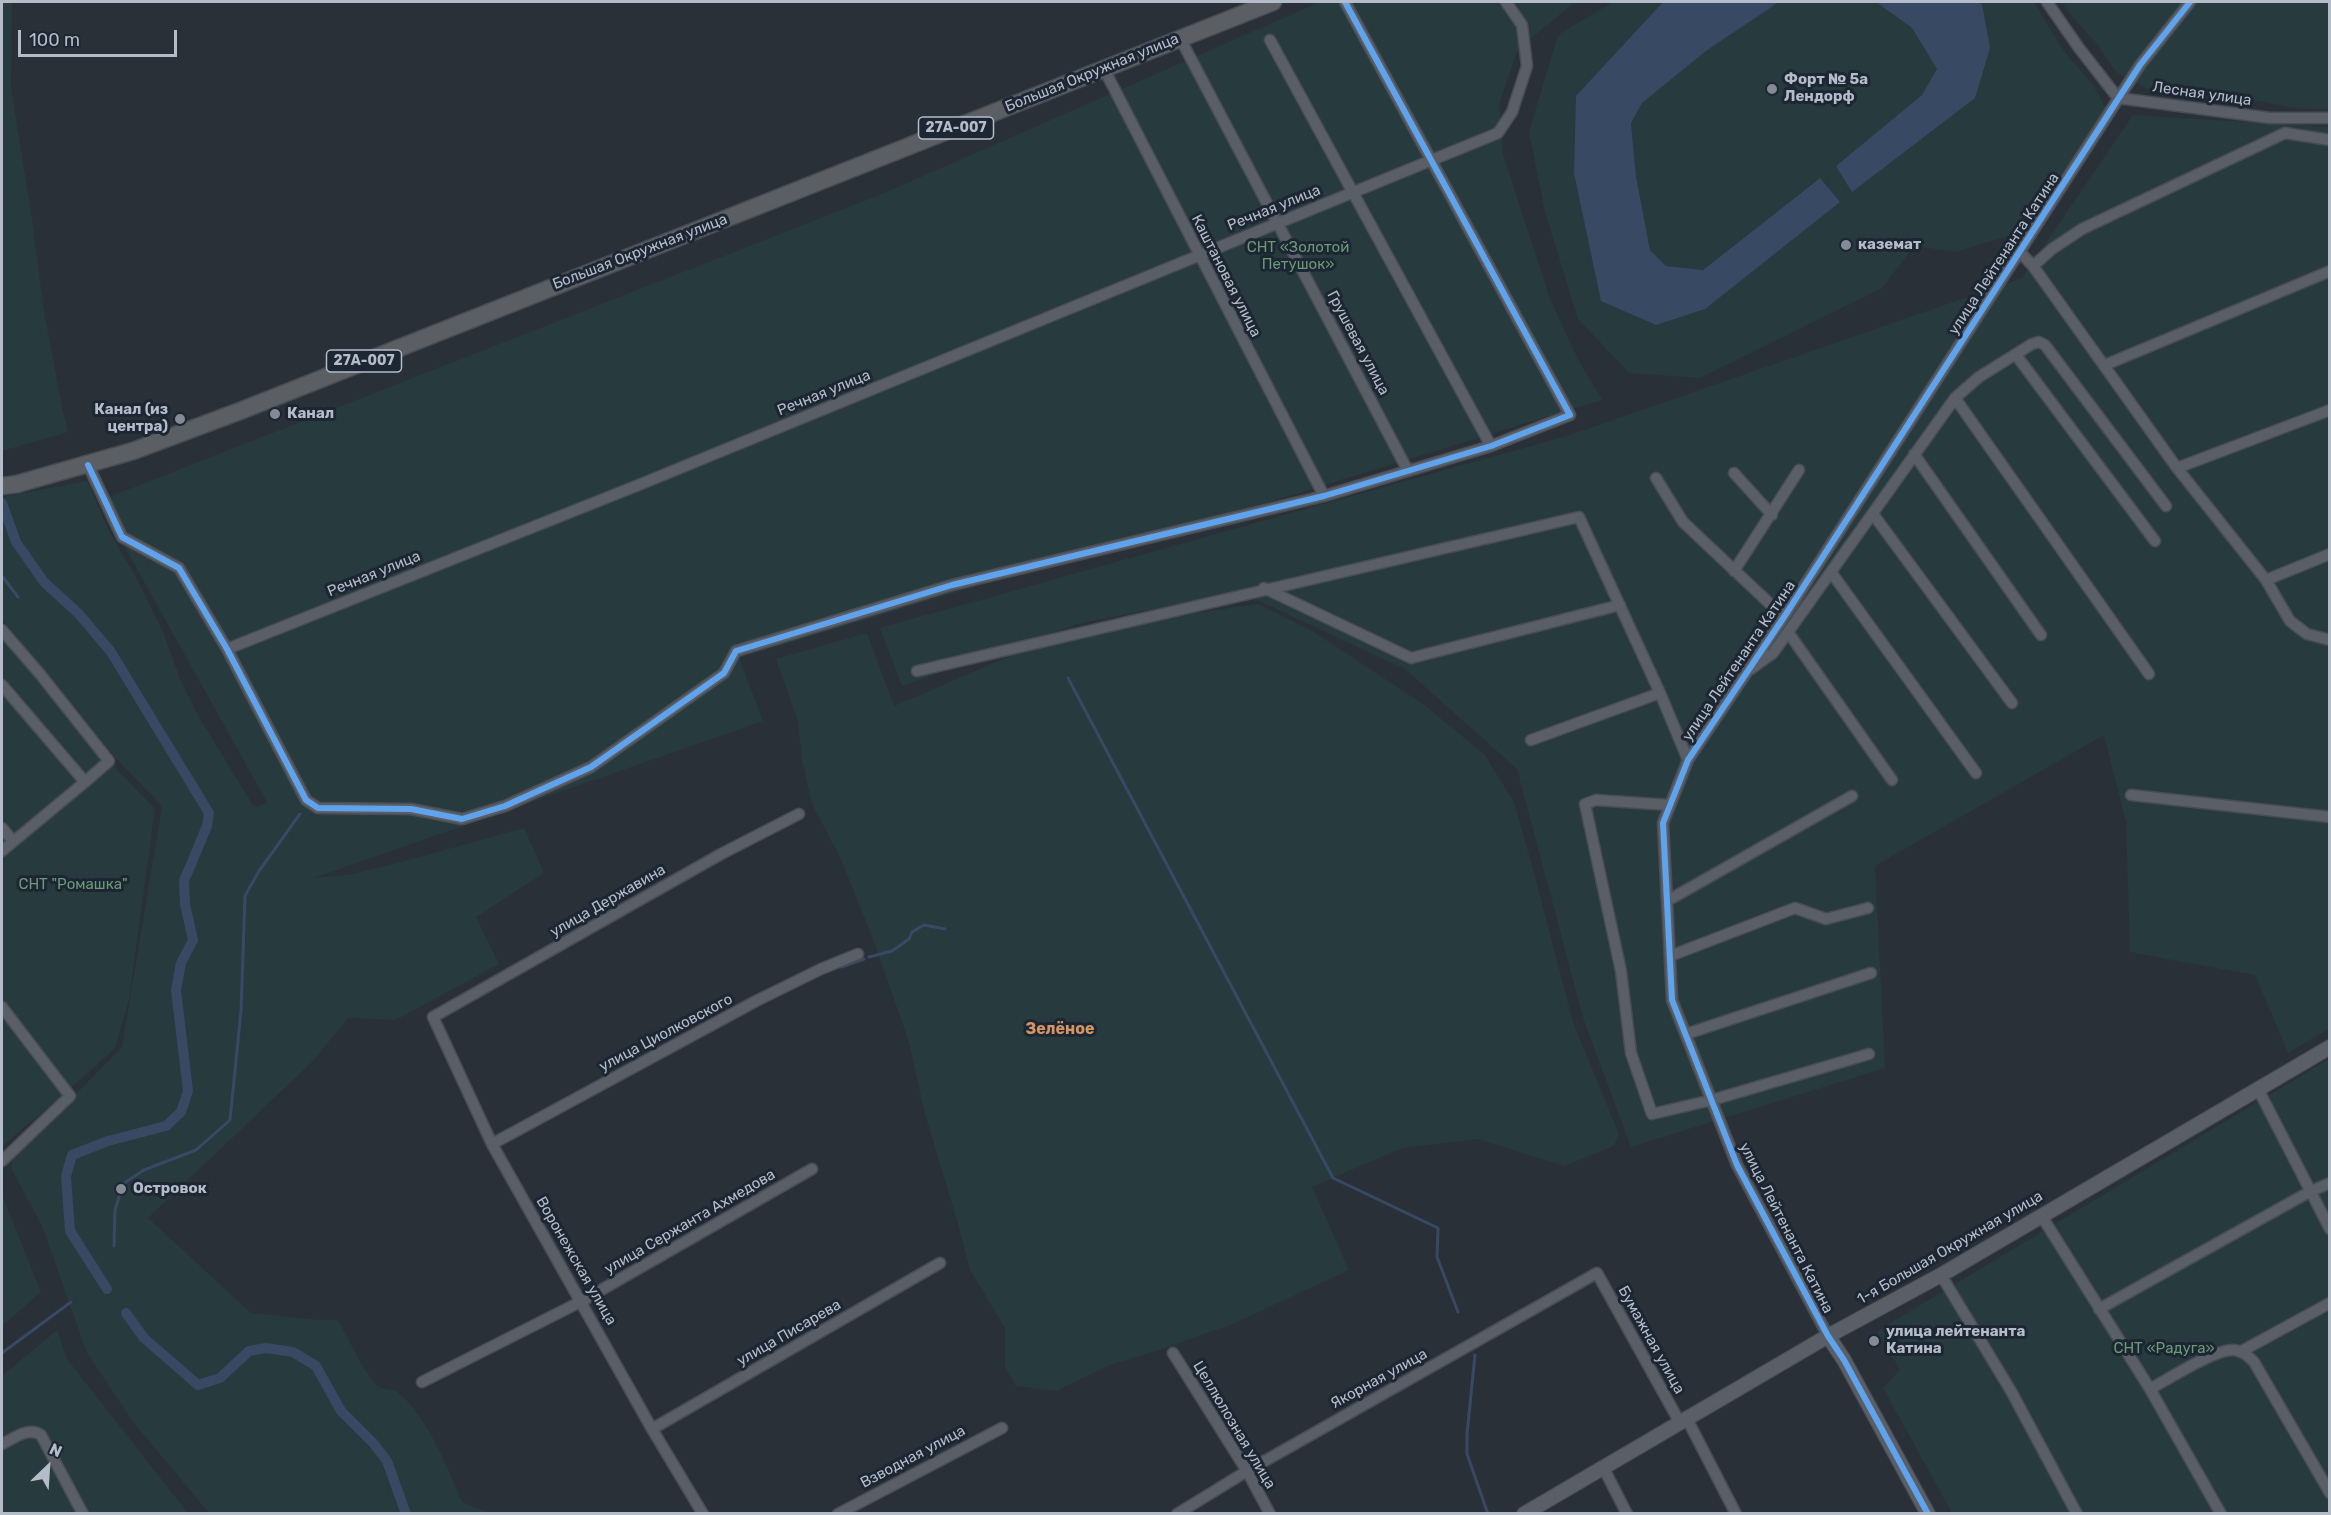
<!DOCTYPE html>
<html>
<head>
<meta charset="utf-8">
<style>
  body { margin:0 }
  #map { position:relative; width:2331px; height:1515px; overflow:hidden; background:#2a3038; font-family:Rubik,sans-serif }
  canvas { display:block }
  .frame { position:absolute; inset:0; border:3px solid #b4bcc9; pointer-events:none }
  .north { position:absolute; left:18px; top:1437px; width:60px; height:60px; -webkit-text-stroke:4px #1d2633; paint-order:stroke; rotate:25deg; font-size:16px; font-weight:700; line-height:24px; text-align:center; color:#b4bcc9 }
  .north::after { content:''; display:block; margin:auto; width:21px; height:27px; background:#b4bcc9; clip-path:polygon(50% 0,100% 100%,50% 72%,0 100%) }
  .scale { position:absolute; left:18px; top:30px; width:159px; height:27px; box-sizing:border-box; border:3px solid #b4bcc9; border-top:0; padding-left:8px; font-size:18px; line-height:21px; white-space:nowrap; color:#b4bcc9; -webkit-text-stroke:4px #1d2633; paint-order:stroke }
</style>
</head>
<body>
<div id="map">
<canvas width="2331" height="1515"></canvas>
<div class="frame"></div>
<div class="north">N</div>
<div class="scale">100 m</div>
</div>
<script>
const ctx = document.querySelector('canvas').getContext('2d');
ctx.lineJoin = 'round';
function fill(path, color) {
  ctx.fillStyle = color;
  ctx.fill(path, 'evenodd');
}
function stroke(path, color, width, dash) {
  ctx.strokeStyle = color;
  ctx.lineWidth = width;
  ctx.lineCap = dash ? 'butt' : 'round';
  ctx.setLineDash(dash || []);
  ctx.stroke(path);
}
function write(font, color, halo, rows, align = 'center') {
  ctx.font = font + ' Rubik,sans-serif';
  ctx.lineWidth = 6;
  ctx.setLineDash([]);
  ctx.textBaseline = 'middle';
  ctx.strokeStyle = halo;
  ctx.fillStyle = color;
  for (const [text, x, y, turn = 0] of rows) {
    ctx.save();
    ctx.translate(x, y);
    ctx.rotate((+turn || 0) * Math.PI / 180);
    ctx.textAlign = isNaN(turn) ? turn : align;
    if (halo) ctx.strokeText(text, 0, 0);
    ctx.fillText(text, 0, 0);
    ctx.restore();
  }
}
const green = new Path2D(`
  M2,2h10l-1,86 20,124 12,93 19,102 6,25 -66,19z
  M1320,2h255l-57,47 -19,55 4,50 47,145 29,62 23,39 -444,136 -79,19 -340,103 24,63 -449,157 33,-3 47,-11 130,-36 20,45 -68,44 23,47 -103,56 -48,-2 -34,42 -166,158 103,95 69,7h18c10,16 27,57 41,67 5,3 13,1 18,5 28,20 52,78 65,110l28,11h-281l-76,-91 -47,-71 -43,-123 -32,-60 2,-10 109,-111 40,-241 -48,-50 -112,-137v-122l85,-16 23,52 26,44 27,55 17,47 20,40 53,86 5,2 9,-5 -168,-301 783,-307z
  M1613,2h50l-86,94 79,229 163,-147 -116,92 -37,-4 -16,-16 -14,-74 -5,-53 11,-20 64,-52 73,-49h97l36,26 26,41 -16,26 -86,71 138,-68 8,-93 -5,-3h57l29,48 30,35 15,27 -82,118 -70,22 -42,-6 -32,42 -182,90 -71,-5 -51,-54 -33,-107 -16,-80 29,-97z
  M2062,2h267v108l-40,-3 -60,-12 -82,-6 -31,-17 -19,-28 -28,-31z
  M2133,115l196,12 1,901 -42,25 -33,-78 -125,-23 -4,-130 -22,-87 -229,131 10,202 -254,79 -47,-126 -67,-252 -112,-100 -165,-77 -163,32 -175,62 -22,-58 690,-193 452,-157z
  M1258,604l56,28 109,72 61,50 30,48 18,63 41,157 46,112 -5,12 -50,20 -86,-27 -76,9 -90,39 37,83 -116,54 -80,28 -41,12 -56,27 -40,-5 -11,-19v-39l-35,-58 -14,-53 -31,-103 -16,-72 -36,-103 -33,-82 -28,-53 -10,-44 -4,-39 -22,-62 91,-26 27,73c59,-24 117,-54 179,-70 61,-15 123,-23 185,-32z
  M2,627l107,134 46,48 -26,190 -14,49 -44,40 -69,58z
  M2329,1059v454h-377l-69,-125 17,-18 -23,-39z
  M2,1195l39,97 -39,34z
  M57,1330l10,29 121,154 -186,1v-138z`);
const water = new Path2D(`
  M1663,2h116l-73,49 -64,52 -11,20 5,53 14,74 16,16 37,4 117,-92 20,24 -135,107 -49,16 -55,-24 -27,-128 2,-77z
  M1876,2h101l5,2 8,44 -15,50 -123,94 -16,-26 86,-71 15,-26 -25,-41z`);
const stream = new Path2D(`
  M2,576l16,21
  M1068,678l265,500 105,50 -1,29 21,55
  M869,957l23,-6 17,-12 3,-7 12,-7 21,4
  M842,967l22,-8
  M114,1246l1,-36 8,-26 21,-14 52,-20 34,-30 11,-109 4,-115 14,-25 41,-57
  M2,1353l69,-51
  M1475,1355l-8,79v20l21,60`);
const canal = new Path2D(`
  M2,503l14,39 28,40 35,32 32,38 98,161 -2,13 -23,55 1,23 8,36 -12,23 -5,27 12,101 -7,21 -15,14 -58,15 -36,14 -6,21 4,55 37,58
  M126,1313l18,25 54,47 22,-7 29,-27 17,-3 27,4 23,14 25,45 33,33 13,17 19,53`);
const minor = new Path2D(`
  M2047,2l32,46 39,50 152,20h60
  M1180,38l228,433
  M1270,40l221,406
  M1104,69l220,427
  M2020,252l13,14 19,-17 30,-20 203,-96 45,7
  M2033,266l144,202 89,112 24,41 17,13 23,6
  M2016,355l139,186
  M2105,365l225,-94
  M1955,398l194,276
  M1914,454l127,181
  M88,465l34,72 57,31 48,81 79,151 12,8 93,1 51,10 43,-13 86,-39 133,-94 12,-22 216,-66 372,-89 167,-50 79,-31 -225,-413
  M2177,468l153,-58
  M1734,473l38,42
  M1656,478l27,44 101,95
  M1873,514l139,189
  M1734,571l65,-101
  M1831,572l145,201
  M2266,580l64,-26
  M1264,588l147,70 209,-53
  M2,630l38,44 69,87 -24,21
  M1788,632l104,148
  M227,649l414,-165 857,-351 14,-21 15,-46 -5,-41 -16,-23
  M1751,669l22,-16 182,-255 24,-21 53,-33 7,-2 6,3 121,161
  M917,671l662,-154 81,176 28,67
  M2,685l83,97 -83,69
  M1531,740l129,-47
  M2131,795l199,22
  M1669,805l-73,-5 -11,4 36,167 10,82 21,61 60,-14 157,-46
  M2,828l11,13
  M1667,901l185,-105
  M1670,956l125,-48 31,11 42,-11
  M2,1007l68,89 -68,65
  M1686,1034l185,-61
  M2258,1089l72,140
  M492,1144l264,-143 65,-32 37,-15
  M2041,1215l109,174 71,125
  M1941,1275l70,116 66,123
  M2099,1309l212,-118 19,-8
  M1828,1336l-91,-171 -65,-165 -9,-177 25,-63 96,-143 356,-552 50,-63
  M2240,1352l90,-49
  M1173,1353l74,118 23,43
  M422,1382l160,-81 230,-132
  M2150,1389c17,-9 66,-41 84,-39 9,1 14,6 20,12l76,131
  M1686,1417l50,97
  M652,1429l288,-166
  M2,1444c11,-5 27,-18 39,-9l42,79
  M1603,1467l24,47
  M703,1514l-51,-85 -160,-285 -59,-127 288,-163 78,-40
  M838,1514l164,-86
  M1177,1514l70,-43 350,-198 82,148`);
const tertiary = new Path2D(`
  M1828,1336l16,24 84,154
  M1524,1514l304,-178 113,-61 389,-228`);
const trunk = new Path2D(`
  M2,486l15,-2 116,-33 107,-40 1033,-409`);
const cycleway = new Path2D(`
  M88,465l34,72 57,31 48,81 79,151 12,8 93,1 51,10 43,-13 86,-39 133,-94 12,-22 216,-66 372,-89 167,-50 79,-31 -225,-413
  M1928,1514l-84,-154 -16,-24 -91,-171 -65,-165 -9,-177 25,-63 96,-143 356,-552 50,-63`);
const markers = [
  [1772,89,6,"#848b96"],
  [1846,245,6,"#848b96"],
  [275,414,6,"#848b96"],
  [180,419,6,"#848b96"],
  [121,1189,6,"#848b96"],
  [1874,1341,6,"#848b96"]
];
const shields = [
  [956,128,75],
  [364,361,75]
];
const shieldNames = [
  ["27А-007",956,128],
  ["27А-007",364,361]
];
const streetNames = [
  ["Большая Окружная улица",1092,73,-22],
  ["Лесная улица",2202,94,8],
  ["Речная улица",1274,208,-22],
  ["Большая Окружная улица",640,252,-21],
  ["улица Лейтенанта Катина",2004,254,-57],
  ["Каштановая улица",1226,276,63],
  ["Грушевая улица",1358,343,62],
  ["Речная улица",824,393,-22],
  ["Речная улица",374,574,-22],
  ["улица Лейтенанта Катина",1739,661,-56],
  ["улица Державина",608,901,-30],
  ["улица Циолковского",666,1033,-28],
  ["улица Сержанта Ахмедова",690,1222,-30],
  ["улица Лейтенанта Катина",1786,1228,63],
  ["1-я Большая Окружная улица",1950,1248,-30],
  ["Воронежская улица",576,1261,60],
  ["улица Писарева",789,1333,-30],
  ["Бумажная улица",1651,1340,61],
  ["Якорная улица",1379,1379,-29],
  ["Целлюлозная улица",1234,1425,59],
  ["Взводная улица",913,1457,-28]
];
const poiNames = [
  ["Форт № 5а",1784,80],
  ["Лендорф",1784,97],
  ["каземат",1858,245],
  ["Канал (из",168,410,"right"],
  ["центра)",168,427,"right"],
  ["Канал",287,414],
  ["Островок",133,1189],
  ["улица лейтенанта",1886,1332],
  ["Катина",1886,1349]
];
const parkNames = [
  ["СНТ «Золотой",1298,248],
  ["Петушок»",1298,265],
  ["СНТ \"Ромашка\"",73,885],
  ["СНТ «Радуга»",2164,1349]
];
const neighbourhoodNames = [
  ["Зелёное",1060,1029]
];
fill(green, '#273a3e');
fill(water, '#384963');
stroke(stream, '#384963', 3);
stroke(canal, '#384963', 10);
stroke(minor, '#484c53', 13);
stroke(tertiary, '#484c53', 16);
stroke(trunk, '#474c53', 19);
stroke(minor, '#5a5e66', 10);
stroke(tertiary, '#5a5e66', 14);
stroke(trunk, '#5b5f64', 16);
stroke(cycleway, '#60a3ed', 6);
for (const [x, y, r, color] of markers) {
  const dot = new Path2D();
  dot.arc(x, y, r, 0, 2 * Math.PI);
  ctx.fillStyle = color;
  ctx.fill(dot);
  stroke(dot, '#1d2633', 2);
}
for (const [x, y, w] of shields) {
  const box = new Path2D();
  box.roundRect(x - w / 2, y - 11, w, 22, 4.5);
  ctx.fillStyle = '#1d2633';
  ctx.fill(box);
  stroke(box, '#b4bcc9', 1.5);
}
write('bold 14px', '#b4bcc9', null, shieldNames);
write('15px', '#b4bcc9', '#1d2633', streetNames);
write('bold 15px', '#b4bcc9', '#1d2633', poiNames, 'left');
write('15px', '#6b9a76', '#1d2633', parkNames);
write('bold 16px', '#d59563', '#1d2633', neighbourhoodNames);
</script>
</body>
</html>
